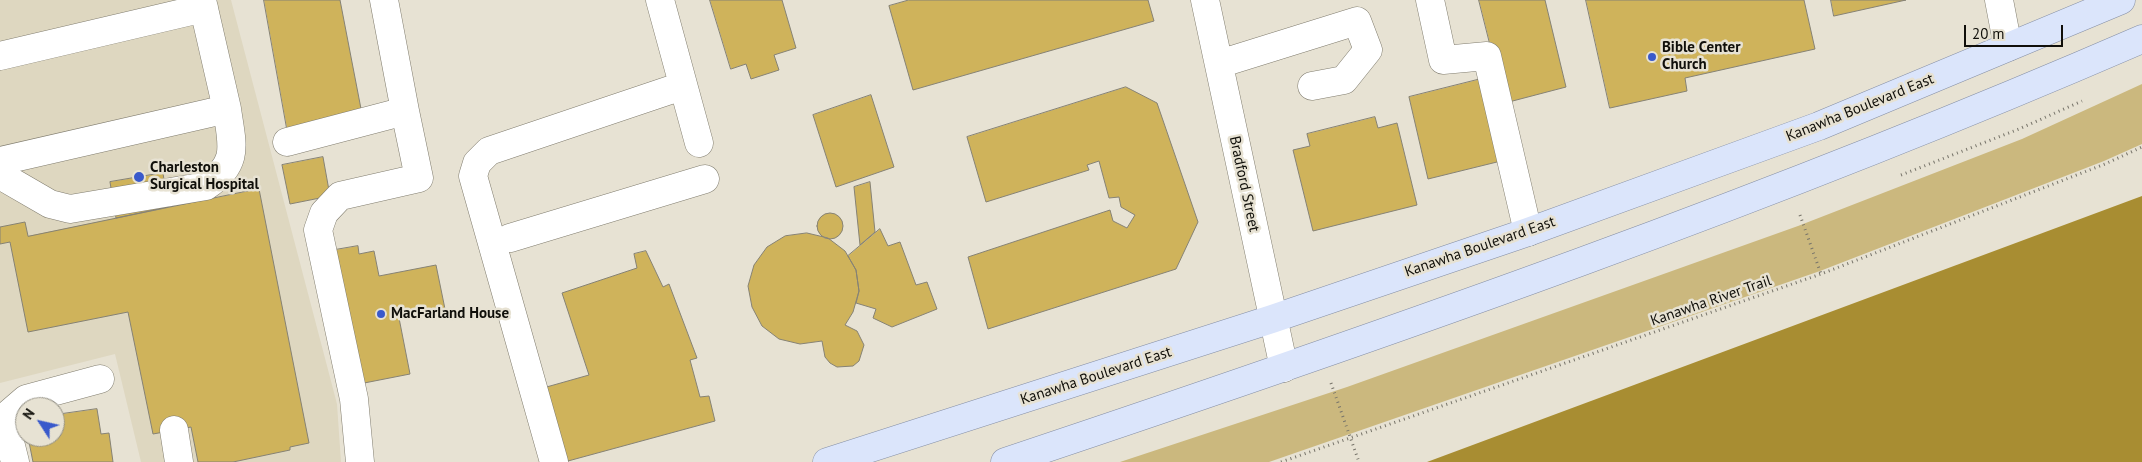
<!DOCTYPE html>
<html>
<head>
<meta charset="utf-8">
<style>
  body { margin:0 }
  #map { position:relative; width:2142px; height:462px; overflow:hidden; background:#e7e2d3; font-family:"PT Sans",sans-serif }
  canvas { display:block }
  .north { position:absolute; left:15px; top:397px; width:50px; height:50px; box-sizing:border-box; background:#e7e2d3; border:1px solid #918e83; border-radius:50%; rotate:305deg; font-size:14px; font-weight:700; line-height:20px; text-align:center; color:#100f0a }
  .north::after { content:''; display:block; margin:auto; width:18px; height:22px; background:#3959cb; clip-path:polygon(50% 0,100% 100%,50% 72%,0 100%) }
  .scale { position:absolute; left:1964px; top:25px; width:99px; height:22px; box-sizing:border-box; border:2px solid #100f0a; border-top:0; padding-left:6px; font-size:15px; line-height:18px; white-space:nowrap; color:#100f0a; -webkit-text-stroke:4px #e7e2d3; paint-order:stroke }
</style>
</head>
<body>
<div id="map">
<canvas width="2142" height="462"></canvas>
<div class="north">N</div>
<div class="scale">20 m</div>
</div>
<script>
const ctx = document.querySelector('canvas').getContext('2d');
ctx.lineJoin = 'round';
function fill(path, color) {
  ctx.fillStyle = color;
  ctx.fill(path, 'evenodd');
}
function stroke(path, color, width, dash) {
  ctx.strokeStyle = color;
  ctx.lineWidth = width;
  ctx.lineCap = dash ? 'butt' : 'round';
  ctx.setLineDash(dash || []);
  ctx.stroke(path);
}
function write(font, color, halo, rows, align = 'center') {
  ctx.font = font + ' "PT Sans",sans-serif';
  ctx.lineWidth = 5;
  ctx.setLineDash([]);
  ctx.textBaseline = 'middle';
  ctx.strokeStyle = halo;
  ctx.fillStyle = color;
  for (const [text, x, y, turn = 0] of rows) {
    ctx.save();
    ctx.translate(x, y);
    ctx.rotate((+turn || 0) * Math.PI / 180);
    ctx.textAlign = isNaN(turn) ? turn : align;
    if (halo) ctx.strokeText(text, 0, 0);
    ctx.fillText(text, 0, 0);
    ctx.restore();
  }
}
const built = new Path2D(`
  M0,0h231l106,404 4,58h-200l-26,-108 -115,29z`);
const green = new Path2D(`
  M2142,84v60l-38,17 -284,110 -551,191h-149l227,-75 451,-161 224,-87z`);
const water = new Path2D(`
  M2142,196v266h-715z`);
const building = new Path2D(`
  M264,0h76l22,114 -74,20z
  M710,0h72l14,48 -22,7 5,15 -28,9 -5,-15 -15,5z
  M909,0h239l6,21 -241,69 -24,-84z
  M1479,0h66l21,87 -61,16z
  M1586,0h218l11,49 -130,29 2,13 -77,17z
  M1831,0h75l-72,16z
  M1481,79l20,82 -73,18 -19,-82z
  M1126,87l31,16 41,119 -22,47 -188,60 -20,-72 142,-47 3,11 14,7 8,-13 -14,-8 -2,-10 -10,1 -10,-37 -12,4 2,5 -103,32 -19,-65z
  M871,95l23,72 -58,20 -23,-72z
  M1375,117l3,11 19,-5 20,82 -104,26 -20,-81 17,-4 -3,-12z
  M323,157l7,39 -40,8 -8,-39z
  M163,173l5,34 -52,11 -6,-36z
  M870,182l5,50 -15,13 -6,-58z
  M259,189l50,254 -19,4v3l-57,12h-35l-7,-35 -38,7 -25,-122 -100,20 -18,-90 -10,2v-17l25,-5 3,14z
  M817 226a13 13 0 1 1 26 0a13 13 0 1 1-26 0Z
  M880,229l8,17 12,-4 16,43 11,-3 10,27 -45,18 -19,-9 3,-9 -20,-6 3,-12 -3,-21 -8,-14z
  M807,233l21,5 17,13 11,19 3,21 -6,21 -8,13 12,6 7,14 -5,16 -6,5 -16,1 -7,-4 -5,-6 -3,-16 -22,3 -21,-5 -17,-13 -10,-19 -4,-21 6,-21 13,-18 18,-11z
  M358,246l1,8 15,-3 5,25 57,-11 9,44 -46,9 11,56 -56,11 -25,-134z
  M646,251l17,36 6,-3 28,74 -7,2 10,37 9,-1 6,25 -147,40 -25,-73 46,-13 -27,-82 75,-25 -3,-14z
  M97,409l4,25 8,-1 4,29h-80l-5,-25h27v-22z`);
const path = new Path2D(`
  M1901,175l118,-46 63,-28
  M1800,215l21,59
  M1331,383l28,79
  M1281,462l540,-188 284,-110 37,-17`);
const minor = new Path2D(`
  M660,0l39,143
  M1205,0l79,368
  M1430,0l13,60 44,-4 41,176
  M1999,0l9,47
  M0,56l204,-48
  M1219,64l138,-43 11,29 -24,30 -32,6
  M287,142l118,-31 -21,-111
  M0,161l227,-52 -25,-109
  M0,175l50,29 20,5 136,-23c34,-23 26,-41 21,-77
  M510,238l195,-59
  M0,418h4l22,-19 74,-20
  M4,418l11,44
  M174,430l5,32
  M360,462l-6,-63 -36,-169 6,-17 16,-17 79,-18 -14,-67
  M554,462l-81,-286 4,-13 12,-12 193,-65`);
const major = new Path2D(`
  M827,462l445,-143 256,-87 291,-106 302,-126
  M1005,462c383,-128 766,-262 1137,-423`);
const markers = [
  [1652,57,5,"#3959cb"],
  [139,177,6,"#3959cb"],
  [381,314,5,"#3959cb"]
];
const poiNames = [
  ["Bible Center",1662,48],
  ["Church",1662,65],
  ["Charleston",150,168],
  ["Surgical Hospital",150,185],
  ["MacFarland House",391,314]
];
const streetNames = [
  ["Kanawha Boulevard East",1860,108,-22],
  ["Bradford Street",1244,184,78],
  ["Kanawha Boulevard East",1480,247,-19],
  ["Kanawha River Trail",1711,301,-19],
  ["Kanawha Boulevard East",1096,376,-18]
];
fill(built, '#ded7c0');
fill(green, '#cbb87e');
fill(water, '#a88d32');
fill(building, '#cfb35b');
stroke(building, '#868274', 1);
stroke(minor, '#817d6f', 29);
stroke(major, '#848ea5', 29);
stroke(path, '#77746a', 3, [1, 4]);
stroke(minor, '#fff', 28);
stroke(major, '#dbe5fb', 28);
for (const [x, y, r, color] of markers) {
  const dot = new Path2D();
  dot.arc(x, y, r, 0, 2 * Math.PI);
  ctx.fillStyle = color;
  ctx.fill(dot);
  stroke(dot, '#e7e2d3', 2);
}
write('bold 15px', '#100f0a', '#e7e2d3', poiNames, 'left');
write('15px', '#100f0a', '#e7e2d3', streetNames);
</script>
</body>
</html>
